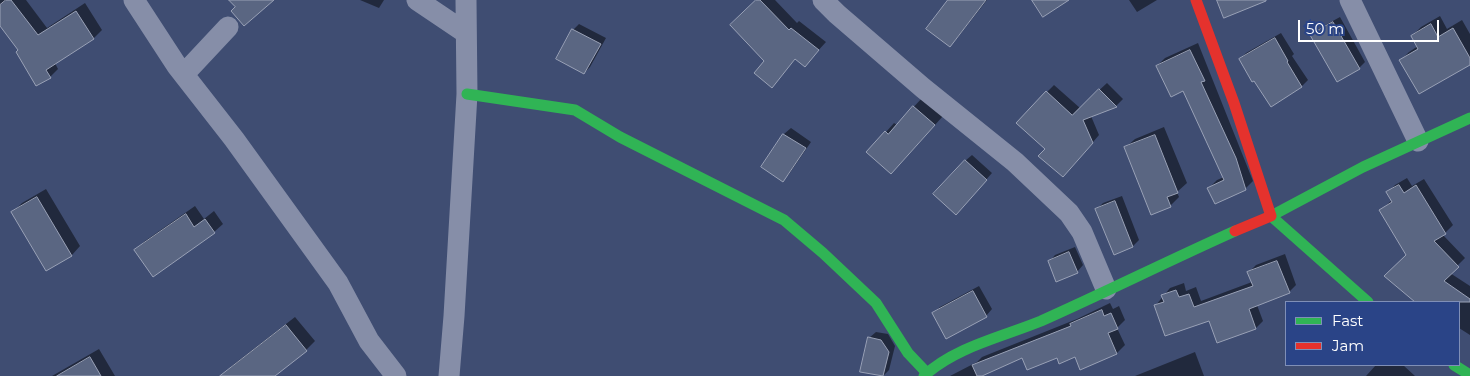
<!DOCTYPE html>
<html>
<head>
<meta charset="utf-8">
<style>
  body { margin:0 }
  #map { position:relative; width:1470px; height:376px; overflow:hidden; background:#3f4d72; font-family:Montserrat,sans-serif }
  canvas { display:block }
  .legend { position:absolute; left:1285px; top:301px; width:175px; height:65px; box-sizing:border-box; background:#2a4487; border:1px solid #7f8fb7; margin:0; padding:6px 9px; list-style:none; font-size:15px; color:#fff }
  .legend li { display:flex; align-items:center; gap:10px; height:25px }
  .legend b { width:25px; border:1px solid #7f8fb7 }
  .scale { position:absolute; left:1298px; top:20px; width:141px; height:22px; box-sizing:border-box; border:2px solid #fff; border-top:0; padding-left:6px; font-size:15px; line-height:18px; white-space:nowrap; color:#fff; -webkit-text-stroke:4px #2a4487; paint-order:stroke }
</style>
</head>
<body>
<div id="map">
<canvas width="1470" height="376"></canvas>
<ul class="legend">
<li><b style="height:6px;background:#30b455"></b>Fast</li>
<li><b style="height:6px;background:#e5322d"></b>Jam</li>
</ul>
<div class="scale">50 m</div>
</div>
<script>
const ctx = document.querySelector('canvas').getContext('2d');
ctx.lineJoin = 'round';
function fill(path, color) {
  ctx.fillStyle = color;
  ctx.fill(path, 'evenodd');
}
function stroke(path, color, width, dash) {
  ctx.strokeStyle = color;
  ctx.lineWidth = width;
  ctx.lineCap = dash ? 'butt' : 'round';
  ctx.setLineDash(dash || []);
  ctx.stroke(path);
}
const shadow = new Path2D(`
  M0,0h26l21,28 38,-25 17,27 -8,8 -39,25 3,6 -8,8 -31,-27 -19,-26z
  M360,0h24l-5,8z
  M758,0h17l22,23 2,-2 27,21 -21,23 -9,-7 -24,28 -6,-25z
  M949,0h38l-29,37 -8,8z
  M1129,0h28l-20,12z
  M1440,16l7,13 15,-9 8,14v29l-70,-2 9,-9 9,-6 -6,-10 9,-9z
  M1340,17l25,45 -6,6 -47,-33 6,-6z
  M579,24l27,14 -16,29 -6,6 -11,-43z
  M1281,33l13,21 -2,2 16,24 -6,6 -62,-27 6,-6z
  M1198,43l55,138 -8,8 -36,-1 8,-8 7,-3 -40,-88 -27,-23 8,-8z
  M1107,83l16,16 -7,7 -25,10 8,19 -29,34 -23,-20v-57l7,-7 26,23z
  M922,98l21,18 -43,48 -14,-32 8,-9 3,2z
  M1164,127l23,56 -10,9 2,5 -9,9 -44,-59 9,-8z
  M791,128l20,14 -22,32 -6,6 -21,-13 22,-33z
  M972,155l20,18 -30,34 3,-46z
  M1407,178l5,8 12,-7 29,46 -10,10 22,23 -15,15 20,13v49l-11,-7v-26h-42l-31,-26 22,-21 -27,-45 11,-10 -4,-7 7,-8z
  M46,189l34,57 -8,9 -25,14 -34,-57 9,-9z
  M1122,196l17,44 -6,6 -19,7 -17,-44 6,-6z
  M195,206l9,13 10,-8 9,13 -9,8 -78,18 9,-9z
  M1075,247l8,18 -6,7 -28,-10 6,-7z
  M1285,254l11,31 -7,7 -32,13 6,16 -7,7 -46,-9 -54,-14 14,-17 14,-5 2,8 10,-4 5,14 51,-19 -3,-10 7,-7z
  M979,286l13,23 -6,7 -52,-3 6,-6z
  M1110,303l3,6 6,-3 6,14 -8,8 8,17 -8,8 -36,15 -5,-12h-53l-39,18v2h-34l27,-14 5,-5 95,-38z
  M295,317l20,24 -9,9 -33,26h-47l-2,-2 9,-9z
  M876,332l12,2 7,12 -6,24 -6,6 -22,-5 8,-33z
  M99,349l16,27h-63z
  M1195,352l9,24h-69z
  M1376,365h27l12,11h-49z`);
const building = new Path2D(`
  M6,0h5l27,35 38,-24 18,28 -48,31 5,8 -15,8 -20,-34 2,-2 -18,-24v-21z
  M229,0h45l-30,26 -13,-15 4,-4z
  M756,0h4l29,30 2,-2 28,22 -14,17 -10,-8 -23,29 -18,-15 10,-12 -34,-36z
  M948,0h38l-36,47 -24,-18z
  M1032,0h37l-26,17z
  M1217,0h49v1l-42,17z
  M1333,22l27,47 -23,13 -27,-47z
  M1431,24l7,13 15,-9 17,30v7l-51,29 -20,-34 19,-11 -7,-13z
  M572,29l29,15 -17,30 -28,-15z
  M1275,38l13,23 -1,1 15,25 -31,20 -17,-26 -2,1 -13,-23z
  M1190,50l15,31 -4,1 35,76 10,32 -31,14 -8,-16 17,-8 -41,-89 -12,6 -15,-31z
  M1099,89l18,18 -34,13 10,23 -30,34 -25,-21 7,-7 -29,-26 30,-32 26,24z
  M913,106l22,19 -44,49 -25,-22 19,-21 3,3z
  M783,134l23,14 -23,34 -22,-15z
  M1155,135l23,58 -11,4 4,10 -20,8 -27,-68z
  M965,160l22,20 -31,35 -23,-21z
  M1399,185l5,8 12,-8 30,49 -12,7 25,26 -15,14 26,18v3h-55l-31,-26 22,-21 -27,-45 13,-8 -6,-10z
  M37,197l35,59 -26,15 -35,-59z
  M1115,201l18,46 -19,8 -19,-46z
  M186,214l8,13 11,-8 10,14 -62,44 -19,-27z
  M1069,252l9,21 -22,9 -8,-21z
  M1277,261l13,32 -41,16 7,20 -39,14 -8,-22 -44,15 -11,-31 10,-3 -3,-7 15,-5 3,7 10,-3 5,13 59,-21 -6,-14z
  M973,291l14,26 -41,22 -14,-26z
  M1102,310l2,6 7,-3 7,16 -10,4 9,21 -37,16 -5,-13 -16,7 -2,-6 -30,12 -5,-12 -40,18h-5l-5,-11 99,-39 -1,-2z
  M286,325l21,26 -32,25h-55z
  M868,337l13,3 8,12 -6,24 -23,-4z
  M90,357l11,19h-44z`);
const street = new Path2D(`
  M134,0l43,66 57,73 104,144 31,58 27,35
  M417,0l49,33
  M823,0l14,14 86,74 92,74 54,51 13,19 24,57
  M1350,0l68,141
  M184,74l44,-47
  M449,376l5,-60 13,-222 -1,-94`);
const fast = new Path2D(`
  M467,94l108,16 45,27 164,83 39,33 53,50 32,50 18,19
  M1368,302l-97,-86 92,-49 107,-49
  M1454,365l16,10
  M924,376c31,-29 78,-39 117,-55 65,-29 129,-61 194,-90`);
const jam = new Path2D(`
  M1196,0l38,103 37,113 -36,15`);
fill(shadow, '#0007');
fill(building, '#5a6682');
stroke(building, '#99a1b6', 1);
stroke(street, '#868ea8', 21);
stroke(fast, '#30b455', 11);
stroke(jam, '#e5322d', 11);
</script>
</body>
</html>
